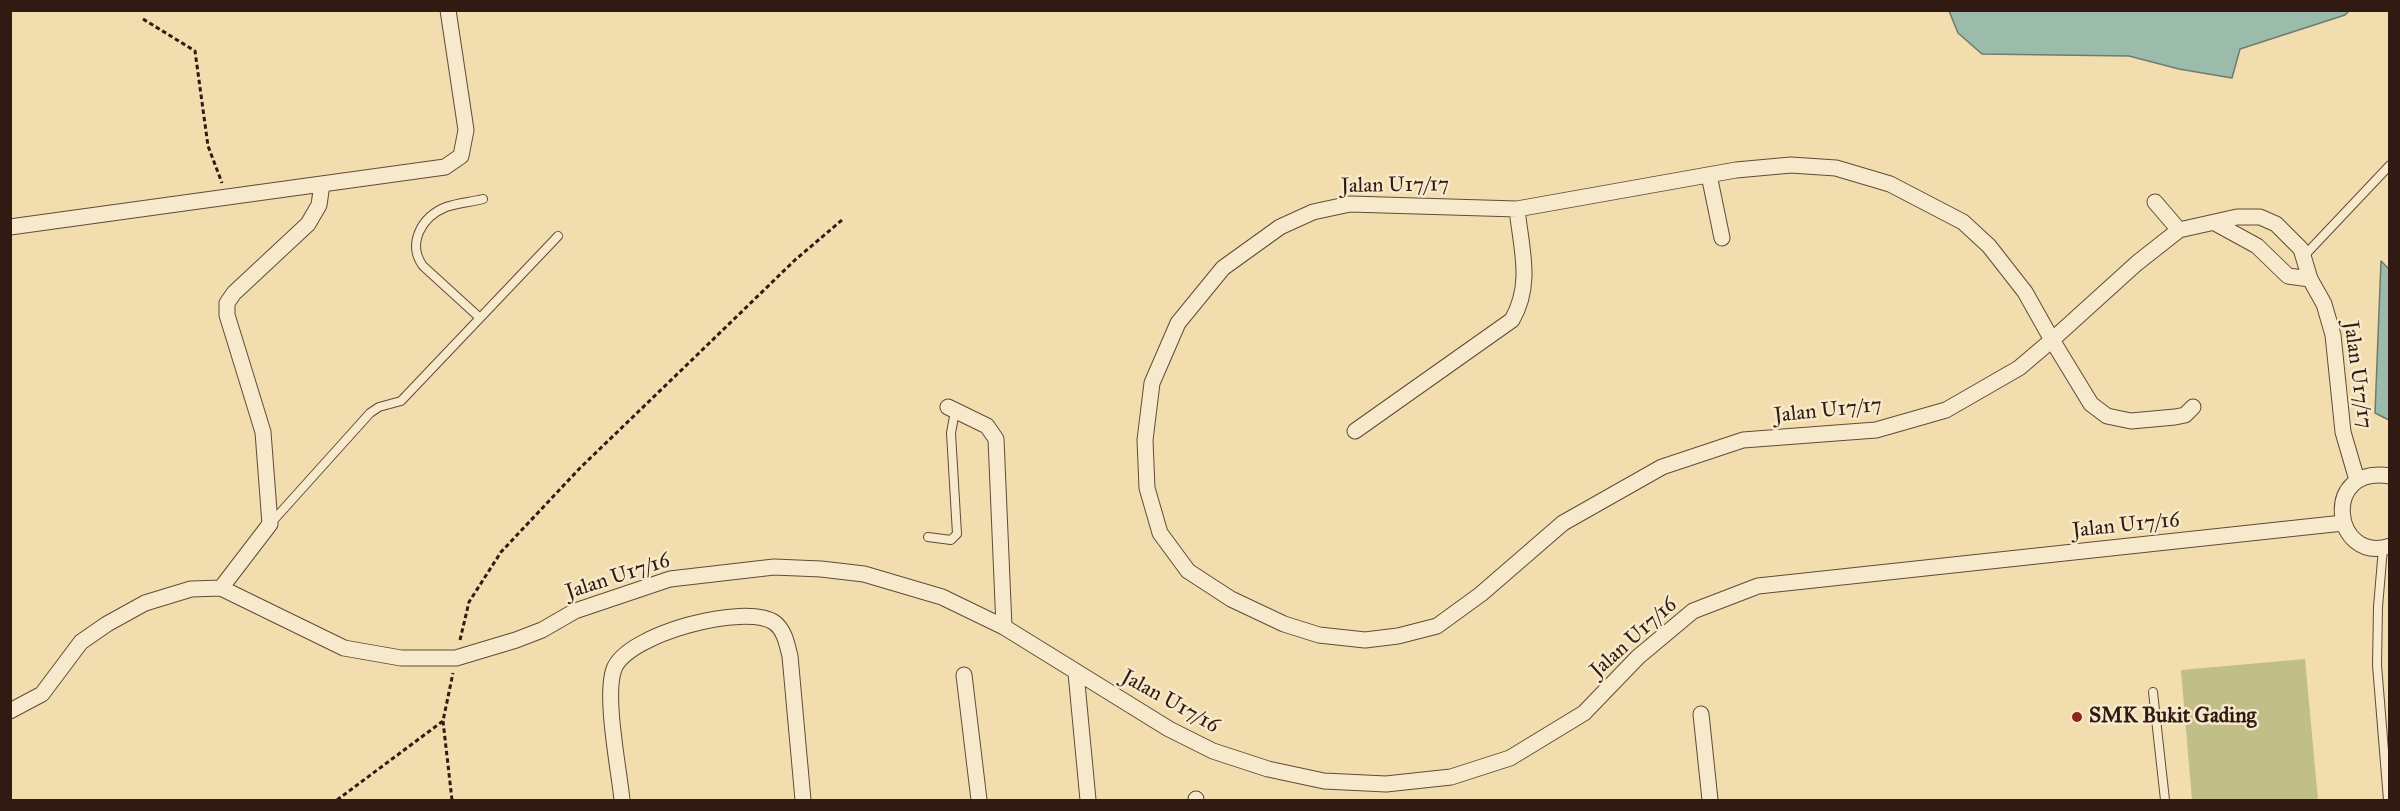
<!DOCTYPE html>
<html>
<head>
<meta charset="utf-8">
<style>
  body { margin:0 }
  #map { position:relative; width:2400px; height:811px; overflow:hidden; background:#f2ddaf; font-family:"IM FELL Great Primer",serif }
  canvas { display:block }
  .frame { position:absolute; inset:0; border:12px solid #311a11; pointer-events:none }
</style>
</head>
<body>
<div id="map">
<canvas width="2400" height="811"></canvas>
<div class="frame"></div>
</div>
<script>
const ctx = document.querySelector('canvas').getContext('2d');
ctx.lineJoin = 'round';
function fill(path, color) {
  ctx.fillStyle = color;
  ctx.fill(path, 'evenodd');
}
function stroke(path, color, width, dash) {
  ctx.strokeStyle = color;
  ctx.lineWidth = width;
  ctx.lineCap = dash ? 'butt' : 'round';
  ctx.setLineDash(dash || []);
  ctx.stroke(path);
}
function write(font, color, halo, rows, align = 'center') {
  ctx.font = font + ' "IM FELL Great Primer",serif';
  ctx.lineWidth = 5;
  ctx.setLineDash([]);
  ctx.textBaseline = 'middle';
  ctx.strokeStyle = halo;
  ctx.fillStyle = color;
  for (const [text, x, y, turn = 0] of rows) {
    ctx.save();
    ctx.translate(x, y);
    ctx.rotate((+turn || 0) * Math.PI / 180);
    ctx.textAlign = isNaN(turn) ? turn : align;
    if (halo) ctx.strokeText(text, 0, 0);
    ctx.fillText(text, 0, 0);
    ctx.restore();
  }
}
const green = new Path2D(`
  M2305,659l13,141h-126l-11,-130z`);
const water = new Path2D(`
  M1949,11h400l-4,4 -105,34 -8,29 -53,-9 -50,-13 -147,-2 -24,-21z
  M2381,261l8,8v151l-14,-7z`);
const path = new Path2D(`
  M143,19l52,32 13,95 14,37
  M460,640l9,-38 32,-50 79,-84 117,-113 98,-95 47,-40
  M443,721l9,79
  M337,800l106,-79 10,-48`);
const service = new Path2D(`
  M2304,256l86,-91
  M480,318l-57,-52c-16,-22 -2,-49 23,-59 12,-4 25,-5 37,-8
  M271,523l99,-110 9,-6 22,-6 157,-165
  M928,537l23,3 6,-6 -6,-101 4,-22
  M2383,548l-5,59 -1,58 11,135
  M2153,692l12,108`);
const minor = new Path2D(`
  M1709,175l13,63
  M2155,202l24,28
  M2215,223l42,23 31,30 22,3
  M10,227l435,-60 16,-11 5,-26 -18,-120
  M948,407l39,19 9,13 8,188
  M2193,407l-8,8 -10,2 -44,4 -24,-5 -16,-12 -39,-64 -27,-48 -36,-46 -26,-24 -73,-38 -54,-16 -45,-3 -55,5 -219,39 -167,-5 -37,8 -33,15 -57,41 -45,55 -26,60 -7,57 2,48 13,45 28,38 43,28 53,25 35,11 46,5 33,-4 39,-10 44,-32 82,-71 99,-56 81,-27 133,-10 70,-20 73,-42 33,-28 85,-77 42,-33 58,-13h23l16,7 25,25 9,30 14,25 9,31 10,97 14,48
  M1355,431l157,-111c21,-36 9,-72 5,-111
  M2390,476c-70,-12 -57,89 0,70
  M221,588l49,-64 -7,-92 -36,-117v-12l7,-10 74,-69 11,-19 3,-21
  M1076,673l12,127
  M964,675l15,125
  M10,711l32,-17 39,-52 26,-18 38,-21 46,-14 30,-1 123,60 57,10h55l60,-18 26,-10 33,-19 95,-32 104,-12 47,2 43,5 78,23 62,30 165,102 44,22 55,18 56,12 62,3 65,-7 59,-19 74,-45 54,-56 55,-46 65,-25 585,-63
  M1701,714l9,86
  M1196,799v1
  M622,800c-3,-31 -18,-104 -8,-131 13,-35 132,-67 161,-46 10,8 12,22 15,33l13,144`);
const markers = [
  [2077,717,6,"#8f2418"]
];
const streetNames = [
  ["Jalan U17/17",1395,186,-1],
  ["Jalan U17/17",2357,375,82],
  ["Jalan U17/17",1828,411,-6],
  ["Jalan U17/16",2126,526,-6],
  ["Jalan U17/16",618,577,-18],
  ["Jalan U17/16",1634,638,-42],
  ["Jalan U17/16",1170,702,29]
];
const poiNames = [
  ["SMK Bukit Gading",2089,717]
];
fill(green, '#c0bf87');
fill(water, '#9bbcaa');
stroke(water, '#717b6d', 1.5);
stroke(service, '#614b38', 10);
stroke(minor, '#614b38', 17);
stroke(path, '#311a11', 3, [4.5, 3]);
stroke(service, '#f7e9cb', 8);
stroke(minor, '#f7e9cb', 15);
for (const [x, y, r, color] of markers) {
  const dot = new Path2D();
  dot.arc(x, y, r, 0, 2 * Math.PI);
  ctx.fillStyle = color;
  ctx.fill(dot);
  stroke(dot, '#f7e9cb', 2);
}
write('21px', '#311a11', '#f7e9cb', streetNames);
write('bold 21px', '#311a11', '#f7e9cb', poiNames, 'left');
</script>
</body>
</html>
